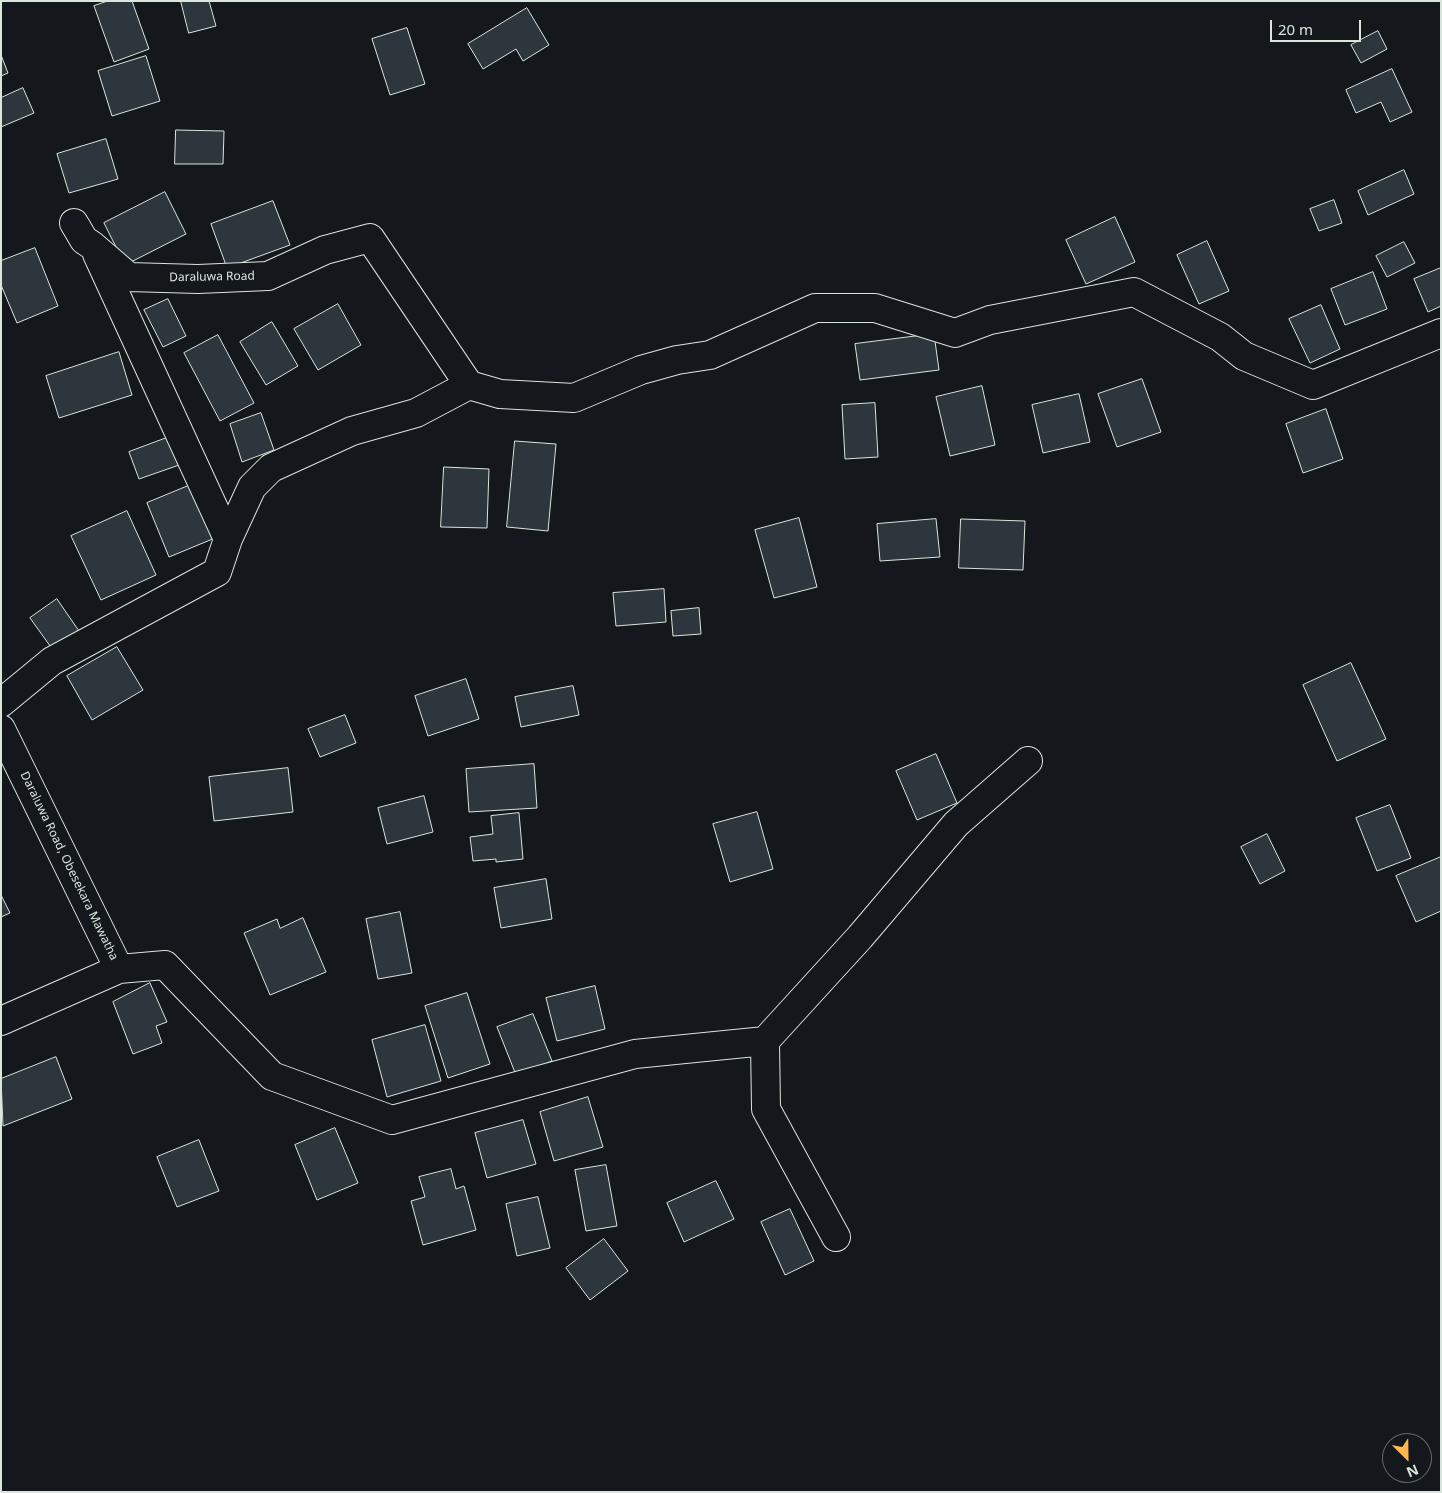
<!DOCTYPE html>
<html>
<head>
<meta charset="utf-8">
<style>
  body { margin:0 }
  #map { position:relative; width:1442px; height:1493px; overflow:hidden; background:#14181c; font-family:"Noto Sans",sans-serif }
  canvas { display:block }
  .frame { position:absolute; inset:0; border:2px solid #d8e6dc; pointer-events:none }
  .north { position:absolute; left:1382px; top:1433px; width:50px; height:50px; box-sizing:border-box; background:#14181c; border:1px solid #626a69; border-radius:50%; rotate:157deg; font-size:14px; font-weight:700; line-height:20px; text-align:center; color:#d8e6dc }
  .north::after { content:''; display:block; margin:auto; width:18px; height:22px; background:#ffb74d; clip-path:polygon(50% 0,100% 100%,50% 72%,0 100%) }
  .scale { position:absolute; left:1270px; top:20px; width:91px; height:22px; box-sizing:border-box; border:2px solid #d8e6dc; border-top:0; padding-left:6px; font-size:15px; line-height:18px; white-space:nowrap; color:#d8e6dc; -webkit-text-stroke:4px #14181c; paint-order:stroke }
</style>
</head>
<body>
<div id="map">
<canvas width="1442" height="1493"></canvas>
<div class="frame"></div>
<div class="north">N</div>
<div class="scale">20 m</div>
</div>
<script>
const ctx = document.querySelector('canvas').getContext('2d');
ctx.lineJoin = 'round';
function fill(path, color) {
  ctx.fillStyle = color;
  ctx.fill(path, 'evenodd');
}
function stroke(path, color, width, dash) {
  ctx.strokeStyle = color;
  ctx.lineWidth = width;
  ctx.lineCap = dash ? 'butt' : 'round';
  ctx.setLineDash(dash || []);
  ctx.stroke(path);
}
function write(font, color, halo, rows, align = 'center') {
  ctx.font = font + ' "Noto Sans",sans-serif';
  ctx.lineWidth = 4;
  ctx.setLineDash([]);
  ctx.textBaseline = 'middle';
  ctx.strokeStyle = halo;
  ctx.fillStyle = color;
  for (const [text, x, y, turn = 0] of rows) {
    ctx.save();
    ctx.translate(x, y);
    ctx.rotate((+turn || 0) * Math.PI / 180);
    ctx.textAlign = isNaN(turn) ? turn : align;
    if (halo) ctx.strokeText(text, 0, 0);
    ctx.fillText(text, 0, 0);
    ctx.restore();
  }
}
const building = new Path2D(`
  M108,1h24l17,48 -35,13 -20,-56z
  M181,1h28l7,25 -27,7z
  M527,8l22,37 -26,16 -7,-12 -33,20 -15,-25z
  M407,28l18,56 -35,11 -18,-56z
  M1378,31l9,18 -26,14 -10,-18z
  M1,55l7,18 -7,3z
  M146,56l14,45 -48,15 -14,-45z
  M1392,69l20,43 -22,10 -9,-20 -25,11 -10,-23z
  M23,88l11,25 -33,14v-29z
  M176,130l48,1 -1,33h-48z
  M106,139l12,40 -49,14 -12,-39z
  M1404,170l10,24 -46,21 -10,-24z
  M165,192l21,42 -61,31 -21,-42z
  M1334,200l8,23 -23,8 -9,-22z
  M273,201l17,44 -63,23 -16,-44z
  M1115,217l20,45 -49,22 -20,-44z
  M1207,241l22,50 -30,13 -22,-49z
  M1404,242l11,21 -28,14 -11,-21z
  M35,248l23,58 -41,17 -16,-38v-24z
  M1441,268v38l-13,6 -14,-33z
  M1373,272l14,37 -42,16 -14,-36z
  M168,299l18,37 -23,11 -19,-37z
  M338,304l23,41 -43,25 -24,-41z
  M1321,305l19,44 -30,14 -21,-44z
  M272,322l26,44 -32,19 -26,-43z
  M934,334l5,36 -79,10 -5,-36z
  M218,335l36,68 -34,18 -36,-68z
  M119,352l13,43 -73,23 -13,-42z
  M1142,379l19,53 -44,15 -19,-53z
  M982,386l13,59 -45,11 -14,-59z
  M1079,394l11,48 -47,11 -11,-48z
  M875,403l3,54 -33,2 -3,-54z
  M1326,409l17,50 -40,14 -17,-49z
  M261,413l13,37 -32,12 -12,-38z
  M172,436l10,28 -43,15 -10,-27z
  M515,441l41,3 -8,87 -41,-4z
  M444,467l45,2 -2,59 -46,-1z
  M193,484l22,54 -46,19 -22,-54z
  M127,511l29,64 -55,25 -30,-64z
  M799,518l18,69 -43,11 -19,-68z
  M936,519l4,38 -60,4 -3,-37z
  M961,519l64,2 -2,49 -64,-2z
  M664,589l2,33 -50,4 -3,-33z
  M57,599l22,32 -26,19 -23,-32z
  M699,608l2,26 -28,2 -2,-25z
  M117,647l26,43 -51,30 -25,-44z
  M1351,663l35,76 -49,22 -34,-76z
  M466,679l13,40 -51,17 -13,-40z
  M573,686l6,29 -58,12 -6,-30z
  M345,715l11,28 -36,14 -12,-28z
  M936,754l21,49 -40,17 -21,-49z
  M534,764l3,44 -68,4 -3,-43z
  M288,768l5,44 -79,9 -5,-44z
  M424,796l9,36 -46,12 -9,-36z
  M1390,805l21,53 -34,13 -21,-53z
  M757,812l16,57 -43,13 -17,-58z
  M519,813l4,46 -27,3v-3l-23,2 -3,-24 23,-3 -2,-18z
  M1267,834l18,37 -25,13 -19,-37z
  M1441,857v54l-25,11 -20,-46z
  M546,879l6,40 -51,9 -7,-40z
  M1,895l9,18 -9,4z
  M400,912l12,61 -34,6 -12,-60z
  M303,918l23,54 -56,23 -26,-62 33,-14 3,9z
  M150,983l17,39 -11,4 6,17 -29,11 -20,-52z
  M595,986l10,43 -48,12 -11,-43z
  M467,993l23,71 -42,14 -23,-72z
  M533,1014l19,47 -36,14 -19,-48z
  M425,1025l16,56 -54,16 -15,-57z
  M56,1057l16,42 -69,27 -2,-47z
  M588,1097l15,50 -49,14 -14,-49z
  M523,1120l13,44 -49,14 -12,-45z
  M335,1128l23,55 -41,17 -22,-55z
  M199,1140l20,51 -42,16 -20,-50z
  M606,1165l11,61 -31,5 -11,-61z
  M451,1169l5,20 8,-3 12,44 -53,15 -12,-44 14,-4 -6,-20z
  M716,1181l18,38 -50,23 -17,-39z
  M538,1197l12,51 -33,8 -11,-52z
  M790,1209l24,52 -29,14 -24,-53z
  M604,1239l24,32 -38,29 -24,-32z`);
const street = new Path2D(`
  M74,223l10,17 9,6 36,31 69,2 70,-3 57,-26 45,-12 99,147
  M97,254l131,285
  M1,703l51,-42 165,-89 11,-33 24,-52 19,-19 81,-37 64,-18 53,-28 31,9 74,4 67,-28 36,-10 33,-5 105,-47h60l80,25 35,-13 144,-28 86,45 24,19 69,29 128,-52
  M1,729l118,240 -118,52
  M119,969l46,-4 107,111 120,44 243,-66 130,-13
  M836,1237l-70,-128 -1,-68 95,-104 96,-113 72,-63`);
const streetNames = [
  ["Daraluwa Road",212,277,-1],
  ["Daraluwa Road, Obesekara Mawatha",69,866,64]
];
fill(building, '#2c363c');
stroke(building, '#d8e6dc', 1);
stroke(street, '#d8e6dc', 30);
stroke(street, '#14181c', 28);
write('12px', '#d8e6dc', '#14181c', streetNames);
</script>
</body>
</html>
